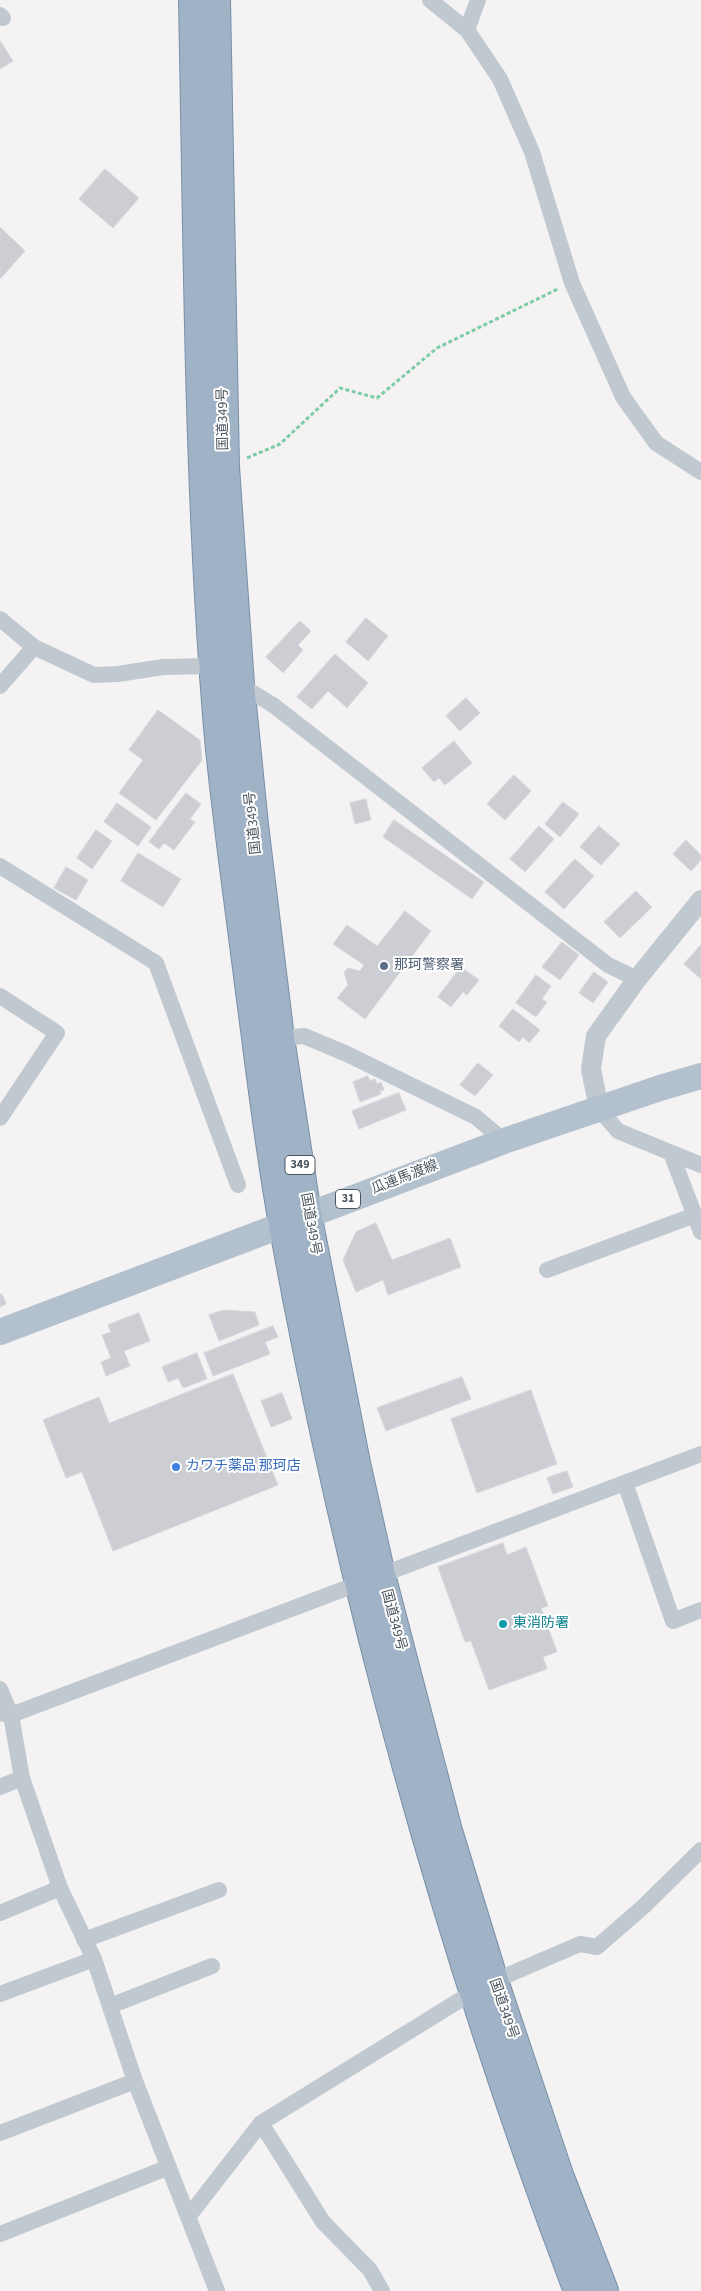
<!DOCTYPE html>
<html>
<head>
<meta charset="utf-8">
<style>
  body { margin:0 }
  canvas { display:block; background:#f4f2f2 }
</style>
</head>
<body>
<canvas width="701" height="2291"></canvas>
<script>
const ctx = document.querySelector('canvas').getContext('2d');
ctx.lineJoin = 'round';
function fill(path, color) {
  ctx.fillStyle = color;
  ctx.fill(path, 'evenodd');
}
function stroke(path, color, width, dash) {
  ctx.strokeStyle = color;
  ctx.lineWidth = width;
  ctx.lineCap = dash ? 'butt' : 'round';
  ctx.setLineDash(dash || []);
  ctx.stroke(path);
}
function write(font, color, halo, rows, align = 'center') {
  ctx.font = font + ' "Source Sans 3","Noto Sans JP",sans-serif';
  ctx.lineWidth = 4;
  ctx.setLineDash([]);
  ctx.textBaseline = 'middle';
  ctx.strokeStyle = halo;
  ctx.fillStyle = color;
  for (const [text, x, y, turn = 0] of rows) {
    ctx.save();
    ctx.translate(x, y);
    ctx.rotate((+turn || 0) * Math.PI / 180);
    ctx.textAlign = isNaN(turn) ? turn : align;
    if (halo) ctx.strokeText(text, 0, 0);
    ctx.fillText(text, 0, 0);
    ctx.restore();
  }
}
const building = new Path2D(`
  M0,41l13,20 -13,8z
  M105,169l34,29 -26,30 -34,-29z
  M0,227l25,24 -25,28z
  M366,618l22,18 -20,25 -22,-19z
  M300,621l11,10 -13,14 5,5 -20,23 -17,-16z
  M335,654l33,29 -21,25 -19,-17 -16,18 -15,-12z
  M466,698l14,15 -20,18 -14,-15z
  M158,710l42,30 2,20 -46,60 -37,-27 24,-33 -14,-10z
  M454,741l18,22 -27,22 -6,-7 -5,4 -12,-14z
  M514,775l17,16 -26,29 -18,-16z
  M186,793l15,11 -11,15 5,3 -21,28 -10,-7 -5,6 -10,-7z
  M366,799l5,21 -16,4 -5,-21z
  M563,802l16,12 -19,23 -15,-13z
  M117,803l34,24 -13,19 -34,-24z
  M394,820l90,62 -12,17 -89,-62z
  M539,826l15,13 -29,33 -15,-13z
  M599,826l21,18 -19,21 -21,-18z
  M96,830l16,11 -20,28 -15,-11z
  M686,840l15,15v5l-10,11 -18,-17z
  M138,853l43,26 -18,28 -42,-26z
  M575,859l19,17 -30,33 -19,-17z
  M66,867l22,13 -12,20 -22,-12z
  M636,891l16,16 -32,31 -16,-16z
  M405,911l26,20 -66,88 -28,-21 11,-13 -4,-13 4,-4 12,3 4,-6 -31,-21 14,-19 30,21z
  M562,942l17,13 -19,25 -18,-13z
  M701,945v34l-17,-15z
  M461,967l18,13 -12,15 -4,-3 -12,15 -13,-10z
  M594,972l14,10 -15,21 -14,-10z
  M536,975l15,11 -9,13 5,3 -11,15 -20,-14z
  M513,1009l27,21 -11,13 -6,-6 -4,5 -20,-16z
  M478,1063l15,12 -18,21 -15,-11z
  M368,1076l2,5 5,-2 2,5 4,-2 3,8 -4,1 1,3 -21,8 -7,-20z
  M399,1093l7,17 -47,19 -7,-18z
  M376,1223l16,37 58,-22 11,29 -73,28 -5,-15 -27,12 -13,-32 13,-28z
  M2,1294l4,10 -6,3v-12z
  M224,1310l31,2 4,13 -40,16 -10,-26z
  M139,1313l11,28 -26,10 6,15 -24,10 -5,-14 10,-4 -9,-23 9,-3 -3,-7z
  M273,1326l5,11 -13,5 5,12 -57,22 -9,-23z
  M197,1353l10,26 -24,9 -5,-10 -10,4 -6,-15z
  M233,1374l45,111 -165,66 -31,-79 -16,6 -23,-58 56,-23 10,26z
  M462,1377l9,22 -85,32 -9,-23z
  M531,1390l26,74 -80,29 -26,-74z
  M282,1393l10,26 -21,8 -10,-26z
  M567,1471l6,16 -20,7 -6,-16z
  M503,1543l4,12 19,-8 22,59 -7,2 16,44 -14,5 4,12 -58,21 -18,-49 -6,1 -27,-75z`);
const path = new Path2D(`
  M247,458l33,-14 60,-56 37,10 60,-50 121,-59`);
const minor = new Path2D(`
  M430,0l37,30 33,49 32,73 40,131 51,114 33,46 45,29
  M0,15l3,3
  M467,30l11,-30
  M0,619l34,28 60,28 24,-1 45,-7 51,-1 26,19 33,20 335,260 29,14
  M0,686l34,-39
  M0,866l156,97 82,222
  M0,996l57,37 -57,85
  M280,1038l24,-2 43,18 129,63 28,24
  M599,1109l19,22 83,34
  M671,1153l30,79
  M547,1270l148,-55
  M625,1483l48,138 28,-11
  M0,1689l11,26 11,63 38,110 34,71 41,122 82,210
  M0,1713l11,2 690,-261
  M0,1787l22,-9
  M0,1913l60,-25
  M84,1940l135,-50
  M494,1981l86,-37 17,3 47,-41 57,-56
  M0,1994l94,-35
  M110,2006l102,-40
  M261,2123l62,99 47,48 12,21
  M0,2133l135,-52
  M188,2217l73,-94 212,-131
  M0,2234l169,-67`);
const tertiary = new Path2D(`
  M599,1109l-8,-40 5,-33 41,-57 64,-79`);
const primary = new Path2D(`
  M0,1332l504,-191 156,-53 41,-12`);
const trunk = new Path2D(`
  M193,0c5,246 5,494 26,739 8,82 20,164 30,245 11,82 20,164 35,245 66,362 163,717 294,1062
  M216,0l9,467 15,218 14,140 26,213 27,176 49,249 25,112 67,256 46,150 65,194 45,116`);
const markers = [
  [384,966,5,"#5c6f8a"],
  [176,1467,5,"#3f7fe0"],
  [503,1624,5,"#0f9aa8"]
];
const shields = [
  [300,1165,30],
  [348,1199,25]
];
const shieldNames = [
  ["349",300,1165],
  ["31",348,1199]
];
const streetNames = [
  ["国道349号",224,419,-91],
  ["国道349号",254,823,-96],
  ["瓜連馬渡線",405,1178,-21],
  ["国道349号",310,1224,80],
  ["国道349号",393,1620,75],
  ["国道349号",503,2009,71]
];
const serviceNames = [
  ["那珂警察署",394,966]
];
const shopNames = [
  ["カワチ薬品 那珂店",186,1467]
];
const cultureNames = [
  ["東消防署",513,1624]
];
fill(building, '#ccced4');
stroke(building, '#d7d8dd', 1);
stroke(trunk, '#7790aa', 30);
stroke(path, '#7ccca5', 3, [4, 2.5]);
stroke(minor, '#c1c9d0', 16);
stroke(tertiary, '#c1c9d0', 20);
stroke(primary, '#b3c1cf', 26);
stroke(trunk, '#a0b3c6', 28);
for (const [x, y, r, color] of markers) {
  const dot = new Path2D();
  dot.arc(x, y, r, 0, 2 * Math.PI);
  ctx.fillStyle = color;
  ctx.fill(dot);
  stroke(dot, '#fff', 2);
}
for (const [x, y, w] of shields) {
  const box = new Path2D();
  box.roundRect(x - w / 2, y - 9.5, w, 19, 4);
  ctx.fillStyle = '#fff';
  ctx.fill(box);
  stroke(box, '#4a555f', 1);
}
write('bold 12px', '#4a555f', null, shieldNames);
write('14px', '#4a555f', '#fff', streetNames);
write('14px', '#4e5e75', '#fff', serviceNames, 'left');
write('14px', '#366cbe', '#fff', shopNames, 'left');
write('14px', '#0d838f', '#fff', cultureNames, 'left');
</script>
</body>
</html>
